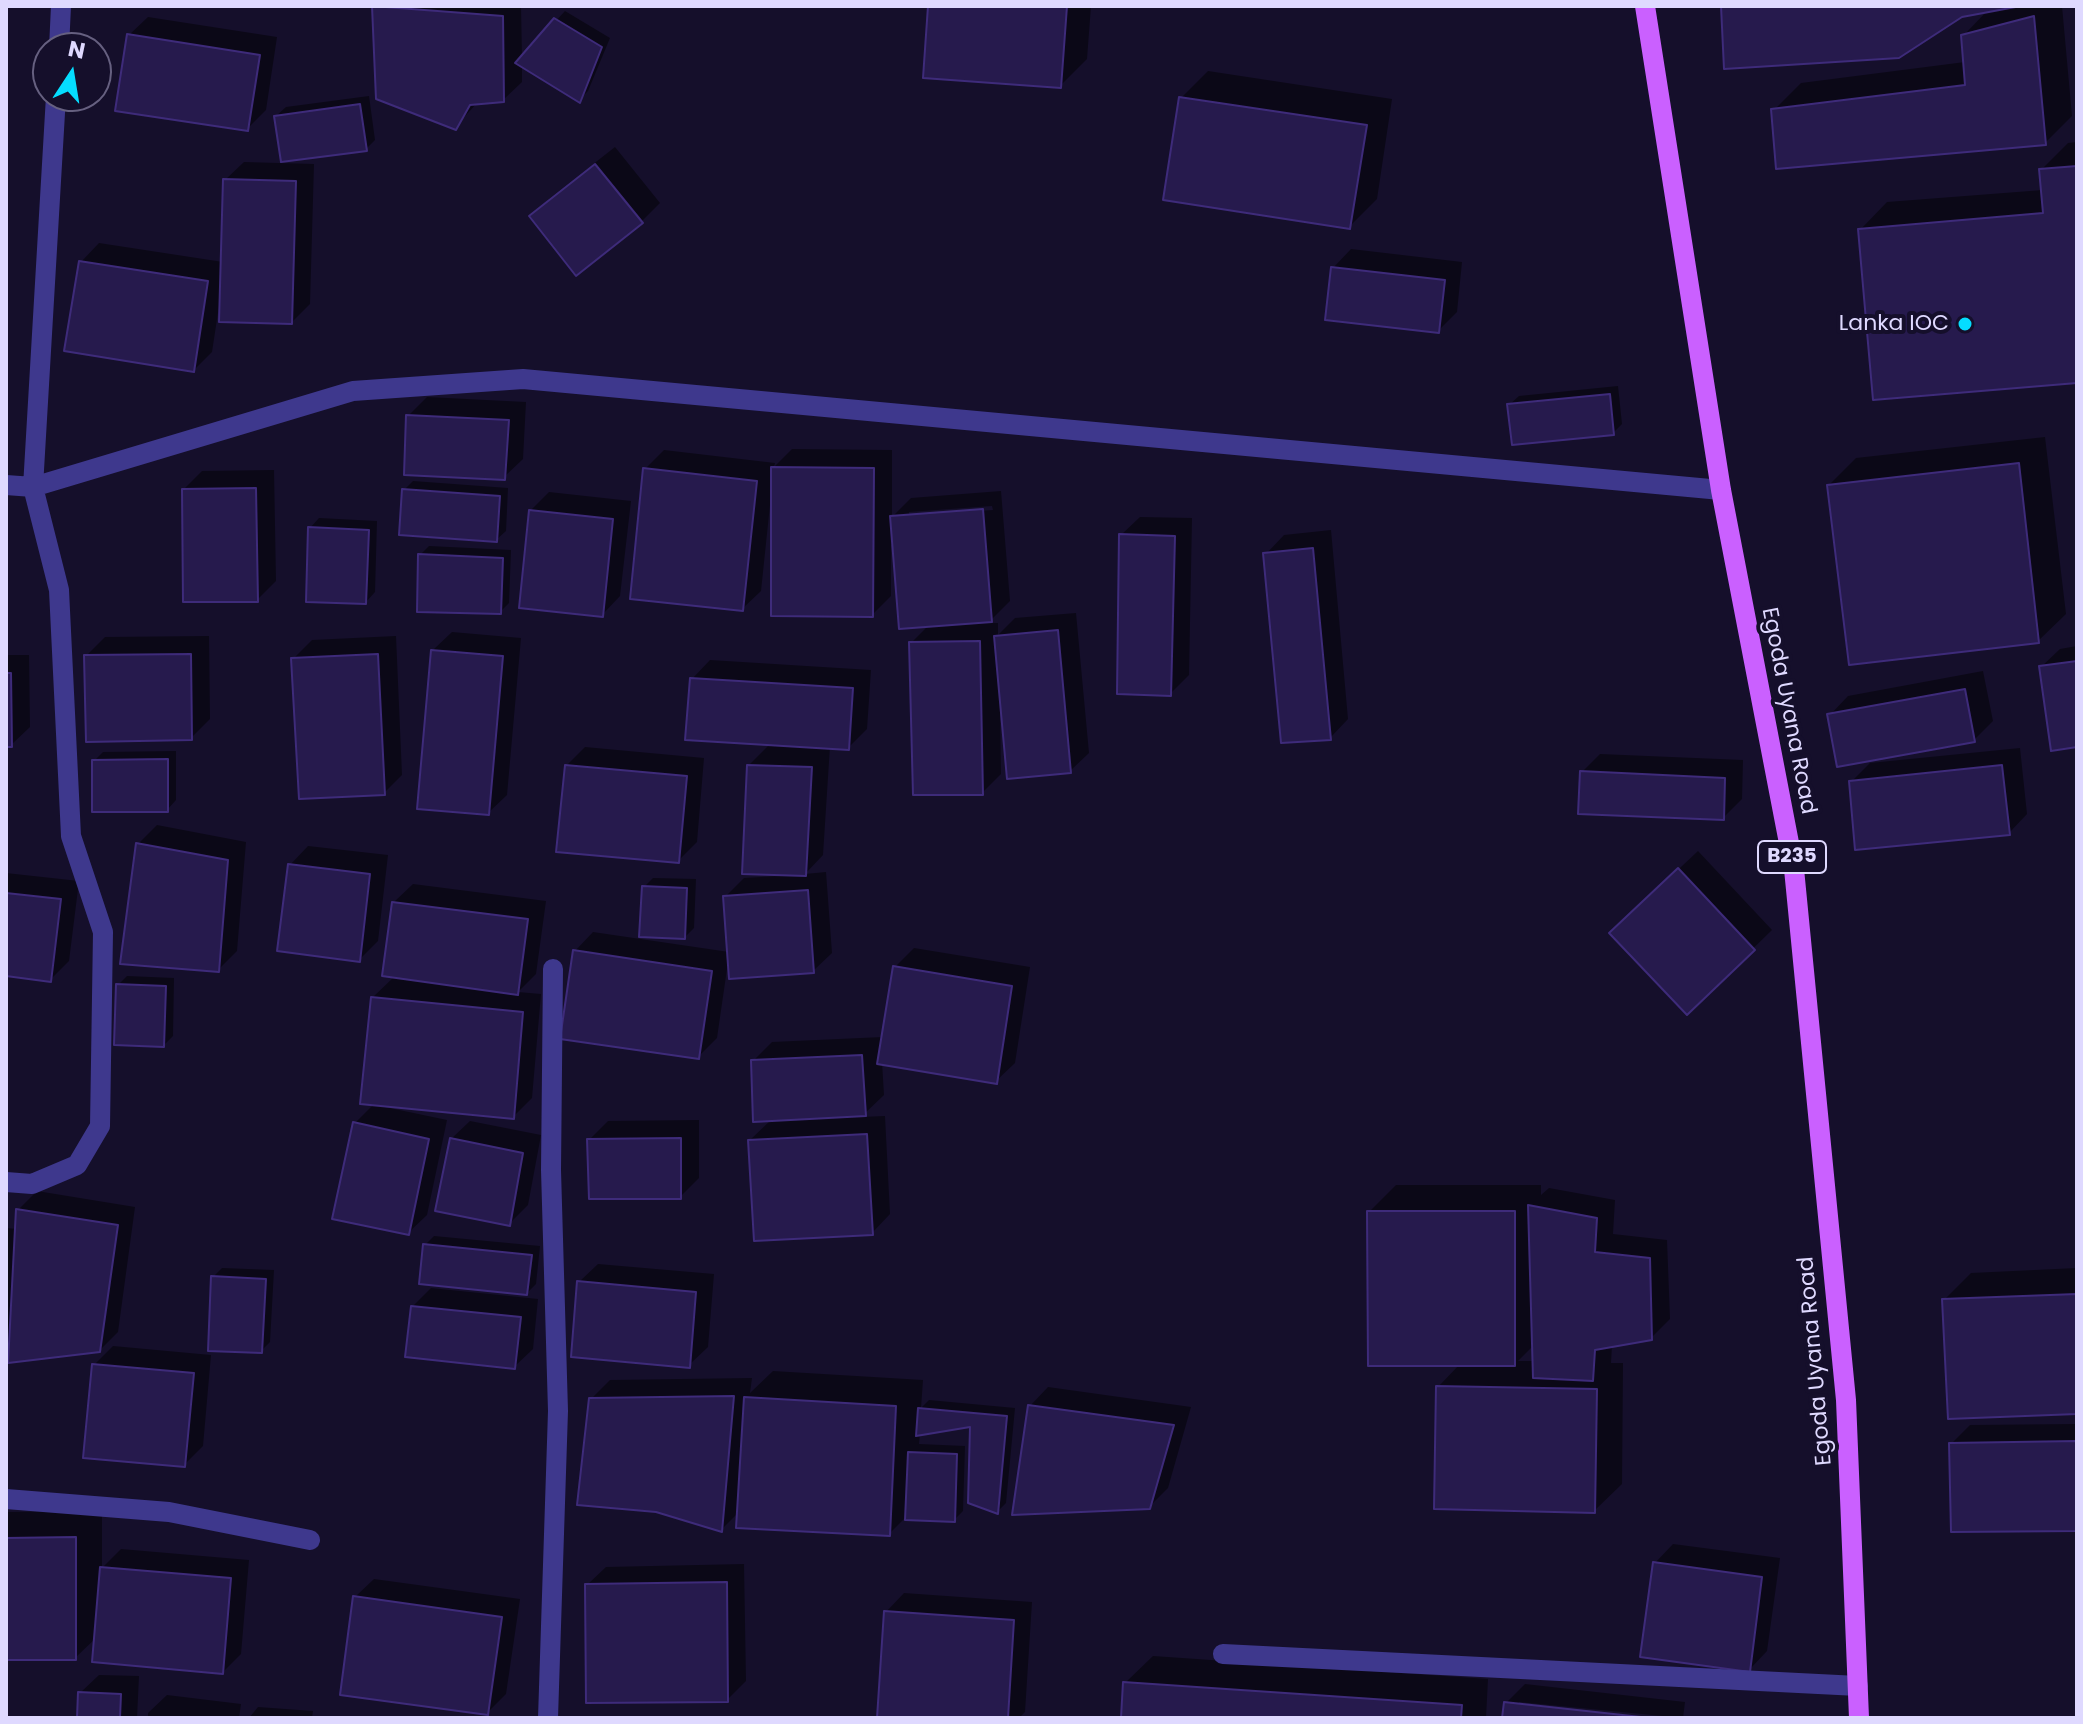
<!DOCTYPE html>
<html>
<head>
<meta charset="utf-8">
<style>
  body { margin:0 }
  #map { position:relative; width:2083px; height:1724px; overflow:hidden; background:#150f2b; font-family:Poppins,sans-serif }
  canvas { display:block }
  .frame { position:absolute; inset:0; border:8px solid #dfd9ff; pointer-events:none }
  .north { position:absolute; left:32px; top:32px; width:80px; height:80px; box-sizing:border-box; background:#150f2b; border:2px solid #666080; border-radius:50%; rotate:12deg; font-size:22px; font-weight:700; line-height:32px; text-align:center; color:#dfd9ff }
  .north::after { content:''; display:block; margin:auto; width:28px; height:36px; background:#05ddff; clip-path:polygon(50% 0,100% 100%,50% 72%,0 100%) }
</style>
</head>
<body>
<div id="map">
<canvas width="2083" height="1724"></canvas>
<div class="frame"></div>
<div class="north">N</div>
</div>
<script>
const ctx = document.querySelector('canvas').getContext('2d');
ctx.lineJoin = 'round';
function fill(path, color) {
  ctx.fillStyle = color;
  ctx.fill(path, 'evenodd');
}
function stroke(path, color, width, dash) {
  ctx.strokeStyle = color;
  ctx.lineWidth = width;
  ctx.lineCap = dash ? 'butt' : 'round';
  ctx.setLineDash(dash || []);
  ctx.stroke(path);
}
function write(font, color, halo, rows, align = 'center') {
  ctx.font = font + ' Poppins,sans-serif';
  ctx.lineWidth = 8;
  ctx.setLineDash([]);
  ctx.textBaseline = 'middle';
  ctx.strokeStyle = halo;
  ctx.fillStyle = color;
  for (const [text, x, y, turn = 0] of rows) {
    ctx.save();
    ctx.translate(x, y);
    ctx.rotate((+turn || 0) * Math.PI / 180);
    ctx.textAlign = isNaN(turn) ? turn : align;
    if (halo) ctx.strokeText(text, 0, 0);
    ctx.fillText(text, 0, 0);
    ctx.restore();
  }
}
const shadow = new Path2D(`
  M374,6h147l1,52 43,-47 45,27 -22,53 -9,9 -57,-35v17l-19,18 -25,2 -23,25 -77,-29z
  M930,6h161l-4,53 -27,27z
  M1723,6h339l10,110 -27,27 -271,-33 27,-27 164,-21 -2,-26 25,-26z
  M148,17l129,20 -11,73 -19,19 -118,-94z
  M1208,71l184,28 -15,100 -28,28 -168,-129z
  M369,96l6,44 -9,9 -90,-33 10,-9z
  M2077,142v239l-217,-151 27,-28 156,-12 -2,-20 27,-27z
  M615,147l45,56 -18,18 -111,-4 19,-19z
  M244,162l70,2 -4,140 -18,18 -73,-16 -7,46 -18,18 -113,-108 18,-19 124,19 2,-82z
  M1351,249l111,13 -5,50 -19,19 -105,-63z
  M1618,386l4,38 -9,9 -104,-28 10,-9z
  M427,397l99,5 -3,57 -19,18 -96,-61z
  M2045,437l21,177 -28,27 -209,-156 27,-27z
  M792,449l100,1v67l19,-19 90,-7 9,110 -22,22h10v12l17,-17 61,-5 13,140 -19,18 -67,-66h-3l1,69 -19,19 -71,-150 18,-18 -35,-80h-3v51l-19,19 -99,-110h-3l-9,86 -19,18 -97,-140 19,-19 111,13 -1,4zM992,506l1,4 -84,6v-4z
  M274,470l2,111 -19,19 -73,-111 18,-18z
  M413,481l95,7 -2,43 -10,9 -92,-50z
  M549,492l82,9 -11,95 -18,19 -72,-104z
  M1140,517l52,1 -3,157 -19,19 -49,-159z
  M319,518l58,3 -2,71 -9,10 -56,-74z
  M1331,530l17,189 -18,19 -64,-184 18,-19z
  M429,546l82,4 -2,53 -9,9 -80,-57z
  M452,632l69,6 -14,157 -19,18 -55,-163z
  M209,636l1,83 -19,19 -105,-82 19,-19z
  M396,636l6,139 -18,18 -90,-135 18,-18z
  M2077,646v99l-36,-78 19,-18z
  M6,655h23l1,72 -19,18h-5z
  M710,660l161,10 -4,59 -19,19 -18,-2 -7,109 -18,19 21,-2 6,81 -19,18 -85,-9 -11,76 -19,19 -123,-106 18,-19 136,20 -4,-55 19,-19 35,-2 -30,-111 22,-22 -79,-64z
  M1983,671l10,50 -19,19 -144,-25 18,-19z
  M585,747l119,11 -7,84 -18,18 -113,-94z
  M2020,748l7,66 -18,19 -158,-51 19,-19z
  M176,751v49l-9,10 -73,-49 9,-9z
  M1600,754l143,6 -1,39 -19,19 -141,-46z
  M157,825l89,17 -9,109 -19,19 -80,-126z
  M308,846l80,9 -10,86 -18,18 -70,-94z
  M1698,851l74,79 -85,83 -57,-98z
  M6,873l73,8 -10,80 -18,18 -45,-5z
  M653,878l43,1 -2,49 -9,9 -41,-50z
  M413,884l133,17 -10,73 -18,18 23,2 -9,104 -19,19 -128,-13v3l62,13 -20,95 -19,18 -53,-110 20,-20 -3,-105 23,-22 -1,-74z
  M914,948l116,19 -15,96 -19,18 -114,-19 2,33 -23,22 24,-1 5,98 -18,19 -122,-93 22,-21 -19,-58 19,-19 111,-5 12,-70z
  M127,976l47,2 -1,58 -9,9 -46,-60z
  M699,1120v58l-19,19 -91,-57 19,-19z
  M470,1121l71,14 -13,70 -19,19 -58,-85z
  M1396,1185h145v10l8,-7 66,12 -2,34 54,6 3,79 -19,19 -39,7 -1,18h12l-1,121 -28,27 -156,-124 22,-23 -91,-152zM1534,1345l1,16h-17z
  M37,1191l98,16 -17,125 -18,18 -89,-12 -5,6v-116l11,1 1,-19z
  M434,1236l106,10 -4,38 -9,9 -102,-48z
  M598,1264l116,10 -6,73 -19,18 -110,-83z
  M222,1268l52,2 -4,72 -9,9 -48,-74z
  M2077,1268v144l-133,-112 27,-27z
  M431,1288l107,11 -5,50 -19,18 -102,-60z
  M113,1346l98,9 -8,91 -19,19 -90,-100z
  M773,1371l150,9 -2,28 8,-8 86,8 -9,95 -9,9 -25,-87 -52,8 -1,11 46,2 -2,65 -9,9 -49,-2 -16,16 -150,-22 -18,18 -130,-131 19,-19 142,-2 -2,15z
  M1048,1387l143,20 -23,81 -19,19 -119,-101z
  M2077,1424v105l-126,-85 19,-19z
  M102,1511v57l19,-19 128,11 -8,94 -18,18 -126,-35 -22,21h-69v-146z
  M1673,1544l107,14 -13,93 -18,19 -94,-107z
  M744,1564l2,117 -19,19 -140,-115 19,-18z
  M374,1579l146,20 -14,95 -19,19 -132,-116z
  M904,1593l128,9 -7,110 -6,6h-140l7,-106z
  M1153,1656l335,23 -2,39h-363l2,-35z
  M99,1675l40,1 -2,42h-58l1,-25z
  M1525,1684l160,18 -2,16 -164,-16v4l113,12h-128l2,-15z
  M167,1695l74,9 -2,14h-91v-5z
  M258,1707l55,4 -1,7h-63z`);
const building = new Path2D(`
  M372,6l131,10 1,86 -34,3 -14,25 -80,-31z
  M928,6h139l-6,82 -138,-10z
  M1721,6h300l-59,11 -63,41 -175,11z
  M2034,16l12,129 -270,24 -5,-60 194,-24 -4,-50z
  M554,18l48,29 -22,56 -65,-40z
  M127,34l133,21 -12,76 -133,-20z
  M1179,97l188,28 -17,104 -187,-29z
  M360,104l7,47 -86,11 -7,-46z
  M595,164l48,59 -67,53 -47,-60z
  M2077,166v217l-204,17 -15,-171 185,-16 -4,-44z
  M223,179l73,2 -4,143 -73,-2z
  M79,261l129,20 -14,91 -130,-21z
  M1331,267l114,13 -6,53 -114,-13z
  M1610,394l4,41 -102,10 -5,-41z
  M406,415l103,5 -4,60 -101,-5z
  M2019,463l20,180 -190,22 -22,-180z
  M771,467l103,1 -1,149 -102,-1z
  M643,468l114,13 -14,130 -113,-12z
  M256,488l2,114h-75l-1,-113z
  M402,489l98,7 -3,46 -98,-7z
  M983,509l9,113 -93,7 -9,-113z
  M529,510l84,9 -10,98 -84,-9z
  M308,527l61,3 -3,74 -60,-2z
  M1119,534l56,2 -4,160 -54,-2z
  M1313,548l18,192 -50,3 -18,-190z
  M418,554l85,4 -2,56 -84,-2z
  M1058,630l13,143 -64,6 -13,-143z
  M980,641l3,154h-70l-4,-153z
  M431,650l72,6 -14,159 -72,-6z
  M191,654l1,86 -106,2 -2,-87z
  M378,654l7,141 -86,4 -8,-141z
  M2077,661v86l-26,4 -12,-85z
  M6,673h5l1,74h-6z
  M690,678l163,10 -4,62 -164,-10z
  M1965,689l10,53 -138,25 -10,-53z
  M168,759v53h-76v-52z
  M565,765l122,11 -8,87 -123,-11z
  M747,765l65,2 -6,109 -64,-2z
  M2002,765l8,70 -155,15 -6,-69z
  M1580,771l145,7 -1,42 -146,-6z
  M136,843l92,17 -9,112 -99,-8z
  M288,864l82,10 -10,88 -83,-11z
  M1678,868l77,82 -68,65 -78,-82z
  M642,886l45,2 -2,51 -46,-2z
  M808,890l6,83 -85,6 -6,-83z
  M6,893l55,6 -10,83 -45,-6z
  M392,902l136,17 -10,76 -136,-19z
  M573,950l139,21 -13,88 -139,-20z
  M893,966l119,20 -15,98 -120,-20z
  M116,984l50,2 -2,61 -50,-2z
  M371,997l152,15 -9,107 -154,-15z
  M862,1055l4,61 -113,6 -2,-62z
  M353,1122l76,17 -20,96 -77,-16z
  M867,1134l6,101 -119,6 -6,-101z
  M450,1138l73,15 -13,73 -75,-15z
  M681,1138v61h-92l-2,-60z
  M1528,1205l69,13 -2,34 55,6 2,82 -57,10 -2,31 -60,-3z
  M16,1209l102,16 -18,127 -92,11z
  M1367,1211h148v155h-147z
  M423,1244l109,11 -5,40 -108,-11z
  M211,1276l55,3 -4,74 -54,-2z
  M577,1281l119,11 -6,76 -119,-11z
  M2077,1294v120l-129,5 -6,-120z
  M411,1306l110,11 -6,52 -110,-12z
  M92,1364l102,9 -9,94 -102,-9z
  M1436,1386l161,3 -2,124 -161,-4z
  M734,1396l-12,136 -66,-20 -79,-7 12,-107z
  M744,1397l152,9 -6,130 -154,-8z
  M1028,1405l146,20 -24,84 -138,6z
  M918,1408l89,8 -9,98 -30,-11 2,-76 -54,9z
  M2077,1441v90l-126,1 -2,-89z
  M908,1452l49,2 -2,68 -50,-2z
  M76,1537v123h-70v-122z
  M1653,1562l109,15 -12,95 -110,-15z
  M100,1567l131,11 -8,96 -131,-12z
  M727,1582l1,120 -142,1 -1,-119z
  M353,1596l149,21 -14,98 -148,-20z
  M884,1611l130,9 -6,98h-131z
  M1123,1682l339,23 -1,13h-340z
  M78,1692l43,2 -1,24h-43z
  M1504,1702l146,16h-148z`);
const street = new Path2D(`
  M59,48l2,-42
  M6,485l27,2 320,-96 170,-12 1198,111
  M6,1182l26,2 45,-19 23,-39 3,-194 -32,-96 -12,-246 -26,-103 23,-391
  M6,1499l163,13 141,28
  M1223,1654l635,32
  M548,1718l10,-307 -7,-241 2,-201`);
const primary = new Path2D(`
  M1645,6l76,484 73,379 52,531 13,318`);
const markers = [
  [1965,324,8,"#05ddff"]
];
const shields = [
  [1792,857,68]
];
const shieldNames = [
  ["B235",1792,857]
];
const poiNames = [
  ["Lanka IOC",1949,324]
];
const streetNames = [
  ["Egoda Uyana Road",1788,711,79],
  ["Egoda Uyana Road",1816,1361,-95]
];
fill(shadow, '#0007');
fill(building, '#261a4d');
stroke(building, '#3e2b7a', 2);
stroke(street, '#3e388d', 20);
stroke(primary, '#ca60ff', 20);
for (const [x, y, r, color] of markers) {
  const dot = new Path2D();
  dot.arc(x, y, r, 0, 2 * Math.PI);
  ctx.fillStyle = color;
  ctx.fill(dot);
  stroke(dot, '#150f2b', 3);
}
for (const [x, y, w] of shields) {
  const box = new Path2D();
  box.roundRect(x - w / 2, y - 16, w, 32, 6);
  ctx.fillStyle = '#150f2b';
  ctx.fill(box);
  stroke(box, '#dfd9ff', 2);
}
write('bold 20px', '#dfd9ff', null, shieldNames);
write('22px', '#dfd9ff', '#150f2b', poiNames, 'right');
write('22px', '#dfd9ff', '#150f2b', streetNames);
</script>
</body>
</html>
